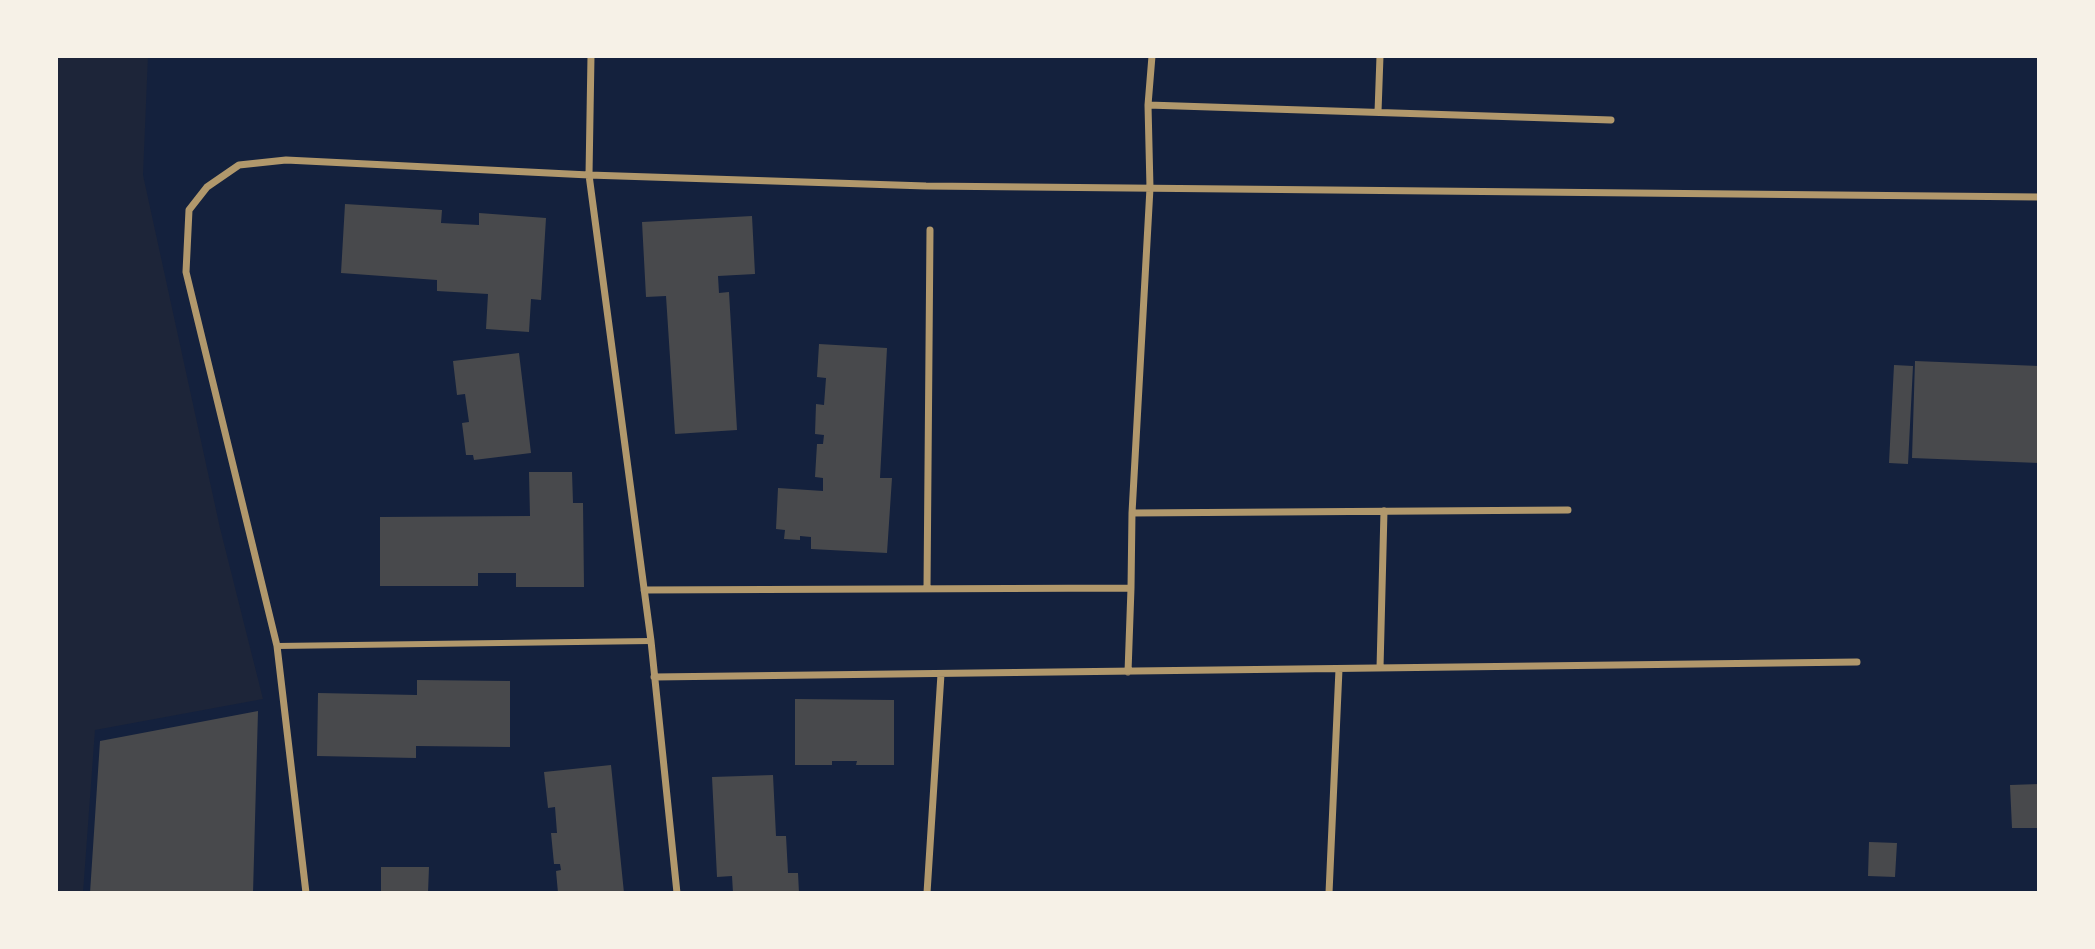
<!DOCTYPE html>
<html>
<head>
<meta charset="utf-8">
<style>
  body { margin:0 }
  #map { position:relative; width:2095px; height:949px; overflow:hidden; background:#14213d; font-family:"Sofia Sans Condensed",sans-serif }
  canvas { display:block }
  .frame { position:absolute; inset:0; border:58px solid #f6f1e7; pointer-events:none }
</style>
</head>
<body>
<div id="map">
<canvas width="2095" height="949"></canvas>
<div class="frame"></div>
</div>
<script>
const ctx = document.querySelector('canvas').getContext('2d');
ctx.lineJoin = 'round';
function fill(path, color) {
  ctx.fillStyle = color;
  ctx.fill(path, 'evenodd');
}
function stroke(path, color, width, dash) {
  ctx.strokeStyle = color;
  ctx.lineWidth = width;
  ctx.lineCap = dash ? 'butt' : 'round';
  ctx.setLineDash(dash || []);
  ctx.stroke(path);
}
const green = new Path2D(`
  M56,56h92l-5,119 77,353 43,171 -168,31 -12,163h-27z`);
const building = new Path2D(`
  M345,204l97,6 -1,13 38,2v-12l67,5 -5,82 -10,-1 -2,33 -43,-3 2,-35 -51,-3v-11l-96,-7z
  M752,216l3,58 -37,2 1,17 10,-1 8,138 -62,4 -9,-138 -20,1 -4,-75z
  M819,344l68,4 -7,130h12l-5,75 -76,-4v-12l-11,-1v4l-16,-1 1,-9 -9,-1 2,-41 45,3v-13l-8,-1 2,-33h6l1,-9 -9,-1 1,-30 8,1 2,-27 -9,-1z
  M519,353l12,100 -57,7 -1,-5h-7l-4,-32 7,-1 -4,-28 -8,1 -4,-34z
  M1915,361l124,5v97l-127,-5z
  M1894,365l19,1 -5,98 -19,-1z
  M529,472h43l1,31h10l1,84h-68v-14h-38v13h-98v-69l150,-1z
  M417,680l93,1v66l-94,-1v12l-99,-2 1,-63 99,2z
  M795,699l99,1v65h-38l1,-4h-25v4h-37z
  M258,711l-5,182h-163l10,-152z
  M611,765l13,128h-66l-2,-22 5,-1 -1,-6h-6l-3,-31h6l-2,-26 -7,1 -4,-36z
  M773,775l3,61h10l2,37h10l1,20h-66l-1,-17 -15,1 -5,-100z
  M2039,784v44h-27l-2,-43z
  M1869,842l28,1 -2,34 -27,-1z
  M381,867h48l-1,26h-47z`);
const pedestrian = new Path2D(`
  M277,646l374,-5`);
const minor = new Path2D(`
  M591,56l-2,119 62,466 26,252
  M1148,105l463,15
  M1378,112l2,-56
  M1132,513l18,-325 -2,-83 4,-49
  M927,588l3,-358
  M644,590l487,-2 1,-75 436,-3
  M1380,668l4,-157
  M1128,672l3,-84
  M654,677l1203,-15
  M306,893l-29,-247 -91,-374 3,-62 18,-23 32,-22 47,-5 303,15 337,11 1113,11
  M927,893l14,-219
  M1329,893l10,-224`);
fill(green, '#1d2539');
fill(building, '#48494c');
stroke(pedestrian, '#b1986c', 6);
stroke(minor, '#b1986c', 7);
</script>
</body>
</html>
